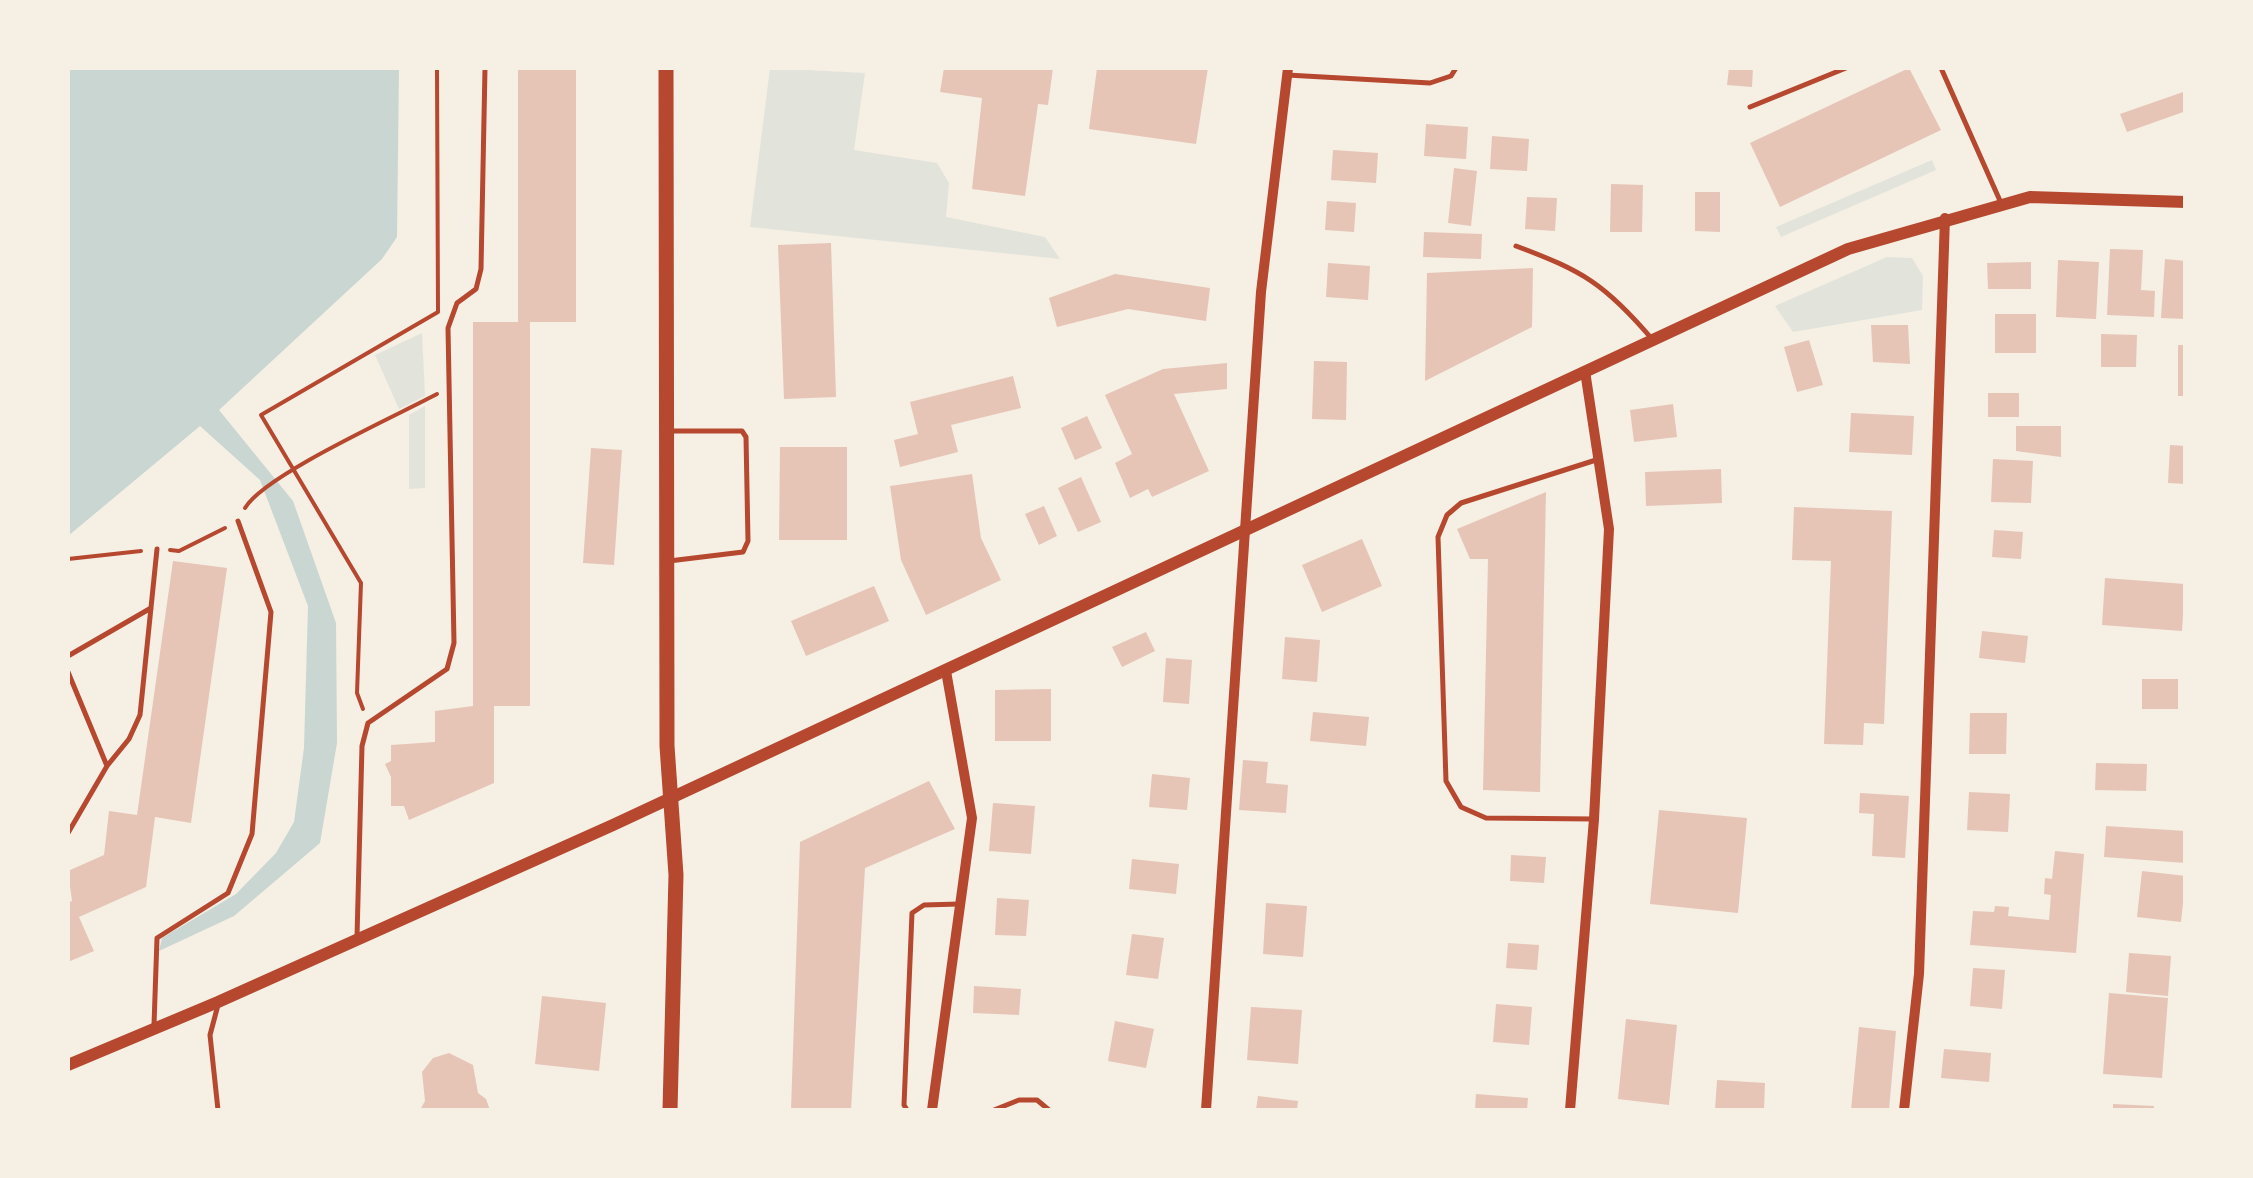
<!DOCTYPE html>
<html>
<head>
<meta charset="utf-8">
<style>
  body { margin:0 }
  #map { position:relative; width:2253px; height:1178px; overflow:hidden; background:#f6efe4; font-family:"PT Sans Narrow",sans-serif }
  canvas { display:block }
  .frame { position:absolute; inset:0; border:70px solid #f6efe4; pointer-events:none }
</style>
</head>
<body>
<div id="map">
<canvas width="2253" height="1178"></canvas>
<div class="frame"></div>
</div>
<script>
const ctx = document.querySelector('canvas').getContext('2d');
ctx.lineJoin = 'round';
function fill(path, color) {
  ctx.fillStyle = color;
  ctx.fill(path, 'evenodd');
}
function stroke(path, color, width, dash) {
  ctx.strokeStyle = color;
  ctx.lineWidth = width;
  ctx.lineCap = dash ? 'butt' : 'round';
  ctx.setLineDash(dash || []);
  ctx.stroke(path);
}
const green = new Path2D(`
  M770,68l95,5 -11,77 83,13 12,20 -3,34 99,20 15,22 -310,-32z
  M1932,160l4,10 -155,67 -5,-10z
  M1887,257l25,1 11,18 -1,34 -129,22 -18,-26z
  M422,333l3,63 -26,13 -24,-54z
  M425,406v82l-16,1v-74z`);
const water = new Path2D(`
  M68,68h331l-2,169 -15,22 -163,151 74,91 43,122 1,120 -17,100 -86,73 -75,35 3,-13 74,-44 40,-41 18,-31 10,-74 4,-142 -48,-126 -60,-54 -132,110z`);
const building = new Path2D(`
  M518,68h58v254h-46v384h-36v77l-85,37 -5,-14h-13v-29l-6,-13 6,-3v-16l44,-3v-31l38,-5v-384h45z
  M944,68h109l-5,37 -10,-1 -13,92 -53,-7 10,-91 -42,-6z
  M1097,68h111l-12,76 -107,-15z
  M1729,68h24l-1,19 -25,-2z
  M1909,68l32,62 -161,77 -30,-64z
  M2186,91v20l-59,21 -7,-18z
  M1426,124l42,3 -2,32 -42,-3z
  M1492,136l37,3 -2,32 -37,-2z
  M1333,150l45,3 -2,30 -45,-3z
  M1454,168l23,3 -6,55 -23,-3z
  M1611,184l32,1 -1,47h-32z
  M1695,192h25v40l-25,-1z
  M1527,197l30,1 -2,33 -30,-2z
  M1327,201l29,2 -2,29 -29,-2z
  M1424,232l58,2 -1,25 -58,-2z
  M831,243l5,154 -52,2 -6,-154z
  M2110,249l33,1 -2,40 14,1 -1,26 -47,-2z
  M2165,259l21,2v58l-25,-1z
  M2058,260l41,2 -3,57 -40,-2z
  M2031,262v27h-43l-1,-26z
  M1328,263l42,3 -2,34 -42,-3z
  M1533,268l-1,59 -107,54 2,-108z
  M1115,274l95,14 -4,33 -78,-12 -71,18 -8,-29z
  M1995,314h41v39h-41z
  M1871,325h37l2,39 -37,-2z
  M2101,334l36,1 -1,32h-35z
  M1809,340l14,45 -26,7 -13,-45z
  M2178,345h8v51h-8z
  M1314,361l33,1 -1,58 -34,-1z
  M1227,363v26l-53,5 35,77 -57,26 -4,-8 -18,9 -15,-35 17,-9 -27,-59 58,-26z
  M1013,376l8,32 -70,17 7,27 -58,15 -6,-27 24,-6 -8,-32z
  M1988,393h31v24h-31z
  M1673,404l4,33 -43,5 -4,-32z
  M1851,413l63,3 -2,39 -63,-3z
  M1087,416l15,32 -27,12 -14,-32z
  M2016,426h45v31l-45,-6z
  M2170,445l16,1v38l-18,-1z
  M780,447h67v93h-68z
  M591,448l31,2 -8,115 -31,-2z
  M1993,459l40,2 -2,42 -40,-1z
  M1721,469l1,34 -76,3 -1,-34z
  M972,474l9,64 20,42 -75,35 -25,-55 -11,-74z
  M1081,477l20,45 -23,10 -20,-44z
  M1546,492l-6,300 -57,-2 5,-231h-18l-13,-30z
  M1044,506l13,30 -18,9 -14,-31z
  M1794,507l98,4 -8,213 -20,-1 -1,22 -39,-1 7,-183 -39,-1z
  M1994,530l29,2 -2,27 -29,-2z
  M1362,539l20,47 -60,26 -20,-47z
  M173,561l54,7 -36,255 -36,-6 -9,70 -67,30 15,34 -26,11v-59l4,-2 -4,-30 36,-16 5,-44 28,4z
  M2105,578l80,6 -3,47 -80,-6z
  M874,586l15,35 -83,35 -15,-35z
  M1982,631l46,5 -3,27 -46,-5z
  M1146,632l9,19 -33,16 -10,-20z
  M1285,637l35,3 -3,42 -35,-3z
  M1166,658l26,2 -3,44 -26,-2z
  M2142,679h36v30h-36z
  M1051,689v52h-56v-51z
  M1313,712l56,5 -3,29 -56,-5z
  M1970,713h37l-1,41h-37z
  M1243,760l25,2 -2,21 22,2 -2,28 -47,-3z
  M2096,763l51,1 -1,27 -51,-1z
  M1152,774l38,4 -3,32 -38,-3z
  M929,781l26,48 -90,39 -14,242h-60l9,-268z
  M1969,792l41,2 -2,38 -41,-2z
  M1860,793l49,3 -4,62 -33,-2 2,-42 -15,-1z
  M993,803l42,3 -4,48 -42,-3z
  M1659,810l88,8 -9,95 -88,-9z
  M2106,826l80,5v32l-82,-6z
  M2055,851l29,3 -8,99 -106,-8 3,-34 21,1 1,-6 14,1 -1,9 41,4 2,-25 -7,-1 1,-16 7,1z
  M1511,855l35,2 -2,26 -34,-2z
  M1132,859l47,5 -3,30 -47,-5z
  M2142,871l44,5 -5,46 -44,-5z
  M997,898l32,2 -3,36 -31,-1z
  M1266,903l41,3 -4,51 -40,-3z
  M1132,934l32,4 -6,41 -32,-4z
  M1508,943l31,2 -2,25 -31,-2z
  M2129,953l42,3 -3,40 -42,-4z
  M1973,968l32,2 -3,39 -32,-3z
  M974,986l47,3 -2,26 -46,-2z
  M2109,993l59,5 -6,80 -59,-4z
  M542,996l64,7 -7,68 -64,-7z
  M1496,1004l36,3 -3,38 -36,-3z
  M1251,1007l51,3 -4,54 -51,-4z
  M1626,1019l51,6 -8,80 -51,-6z
  M1115,1021l39,8 -8,39 -38,-7z
  M1859,1027l37,4 -7,79h-38z
  M1944,1049l47,4 -2,29 -48,-4z
  M449,1053l24,12 5,28 8,6 4,11h-70l5,-9 -3,-29 11,-14z
  M1717,1080l48,3 -1,27h-49z
  M1476,1094l52,4 -1,12h-52z
  M1258,1096l40,5 -1,9h-41z
  M2113,1104l41,2v4h-41z`);
const path = new Path2D(`
  M245,508c19,-33 153,-93 192,-114
  M170,550l9,1 46,-23
  M68,559l73,-8
  M363,709l-6,-16 4,-110 -100,-168 177,-103 -1,-244`);
const service = new Path2D(`
  M1941,68l60,135
  M1287,75l143,8 21,-7 5,-8
  M1750,107l96,-39
  M1516,246c67,25 89,38 136,93
  M669,561l74,-9 5,-11 -2,-104 -4,-6h-71
  M68,656l83,-48
  M68,672l39,94 -39,67
  M107,766l22,-27 11,-24 17,-166
  M1594,819l-108,-1 -25,-11 -15,-26 -8,-244 9,-22 14,-12 135,-43
  M357,937l5,-191 6,-23 79,-54 7,-26 -6,-315 9,-25 19,-14 5,-20 4,-201
  M218,1005l-8,30 8,75
  M154,1025l3,-87 71,-45 24,-59 19,-222 -33,-91
  M907,1110l-3,-5 8,-192 12,-8 35,-1
  M994,1110l25,-10h18l12,10`);
const minor = new Path2D(`
  M932,1110l40,-292 -26,-147
  M1206,1110l55,-818 27,-224
  M1570,1110l24,-291 15,-290 -24,-158
  M1904,1110l15,-136 26,-756`);
const tertiary = new Path2D(`
  M68,1065l150,-63 395,-177 1235,-576 182,-52 156,5`);
const primary = new Path2D(`
  M666,68l1,678 9,129 -6,235`);
fill(green, '#e2e4dc');
fill(water, '#c9d6d2');
fill(building, '#e6c5b7');
stroke(path, '#b5482f', 4);
stroke(service, '#b5482f', 5);
stroke(minor, '#b5482f', 10);
stroke(tertiary, '#b5482f', 12);
stroke(primary, '#b5482f', 15);
</script>
</body>
</html>
